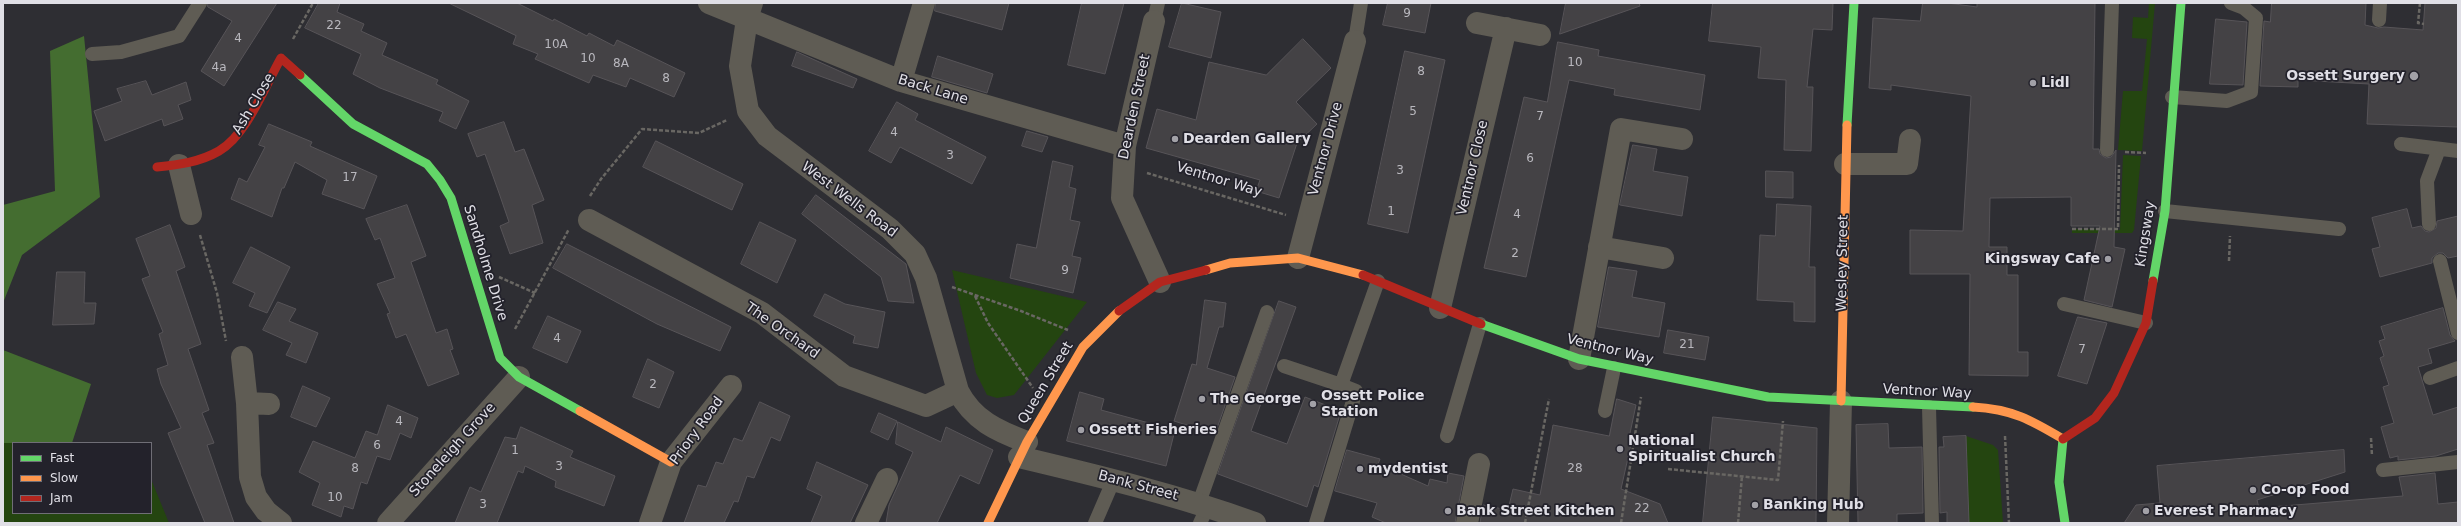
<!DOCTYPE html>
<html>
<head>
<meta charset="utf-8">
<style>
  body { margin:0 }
  #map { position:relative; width:2461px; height:526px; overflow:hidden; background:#2e2e33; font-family:"DejaVu Sans",sans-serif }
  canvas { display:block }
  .frame { position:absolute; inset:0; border:4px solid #e0dfe6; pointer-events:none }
  .legend { position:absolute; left:12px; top:442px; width:140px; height:72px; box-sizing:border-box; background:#23222b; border:1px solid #6f6e76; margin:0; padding:5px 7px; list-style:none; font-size:12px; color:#e0dfe6 }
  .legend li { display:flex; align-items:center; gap:8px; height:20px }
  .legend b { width:20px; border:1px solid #6f6e76 }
</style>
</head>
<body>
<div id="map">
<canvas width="2461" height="526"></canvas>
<div class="frame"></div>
<ul class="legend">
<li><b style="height:5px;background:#63d668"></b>Fast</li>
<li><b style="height:5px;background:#ff974d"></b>Slow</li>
<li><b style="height:5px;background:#b3261e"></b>Jam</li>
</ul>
</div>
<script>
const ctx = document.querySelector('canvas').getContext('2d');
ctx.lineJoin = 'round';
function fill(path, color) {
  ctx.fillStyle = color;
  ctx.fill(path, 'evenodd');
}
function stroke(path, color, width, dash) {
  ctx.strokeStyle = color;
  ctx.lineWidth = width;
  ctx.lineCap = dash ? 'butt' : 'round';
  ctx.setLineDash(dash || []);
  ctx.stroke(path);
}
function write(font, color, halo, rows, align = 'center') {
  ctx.font = font + ' "DejaVu Sans",sans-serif';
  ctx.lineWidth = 3.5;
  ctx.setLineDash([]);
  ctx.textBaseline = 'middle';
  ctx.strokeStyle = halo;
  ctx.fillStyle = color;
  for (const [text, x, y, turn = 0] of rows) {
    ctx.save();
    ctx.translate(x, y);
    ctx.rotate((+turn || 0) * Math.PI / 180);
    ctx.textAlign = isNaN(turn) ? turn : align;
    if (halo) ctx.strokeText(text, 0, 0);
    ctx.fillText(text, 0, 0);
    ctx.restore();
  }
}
const green = new Path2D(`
  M2149,3h6l-13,148 -24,-1 5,-59h19l5,-52 -15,-1 1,-21 15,1z
  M2123,155l18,1 -7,74 -2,3h-60v-4l48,1z
  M952,270l135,32 -73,93 -17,3 -10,-3 -11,-22z
  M1966,436l27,9 5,5 5,73h-34z
  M3,443h118h-108v70h138v-34l18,44h-166z`);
const forest = new Path2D(`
  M84,36l16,161 -78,58 -19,48v-98l52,-14 -5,-140z
  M3,350l88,34 -19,59h-69z`);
const building = new Path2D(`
  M208,3h69l-53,83 -23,-15 31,-50 -24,-14z
  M319,3h21l-3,9 27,12 -3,7 26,12 -5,12 56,25 -2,4 33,17 -13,28 -17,-8 4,-9 -63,-24 -27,-14 8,-20 -56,-26z
  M449,3h68l36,18 1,-2 33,17 2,-3 25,13 3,-6 68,33 -11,24 -44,-19 -4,9 -33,-12 -4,8 -54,-24 3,-5 -25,-10 3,-8z
  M936,3h73l-7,27 -67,-19z
  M1082,3h42l-19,71 -37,-9z
  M1182,3l39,9 -10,46 -42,-11z
  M1388,3h43l-6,30 -42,-8z
  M1566,3h73l1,3 -80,28z
  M1713,3h120l-1,27 -19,-1 -6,58h6l-2,64 -27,-1 2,-70 -28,-2 3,-31 -52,-6z
  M1923,3h24l30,4v-4h118l-2,146h6l1,5 6,4 5,-1 5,-7 -2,97 11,2 -13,58 -28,-7 16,-74h-29v-29l-81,1 -1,49h18v28h11v77h10v24l-59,-1 1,-101h-60v-44l53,1 8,-135 -80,-11v5l-22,-2 4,-70 47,3z
  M2272,3h94l-1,22 13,3 6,-1 39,3 2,-27h33v124l-91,-3 2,-40 -71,-4v7l-38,-1 4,-65 6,1z
  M2216,19l31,3 -4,63 -33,-1z
  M1303,39l28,29 -35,34 21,22 -20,19 -18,55 -23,-7 4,-11 -114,-32 11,-39 39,11 13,-58 57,13z
  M1558,42l41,8 -1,6 107,19 -5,35 -86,-15 1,-6 -46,-9 -43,197 -42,-9 40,-171 23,5z
  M1405,51l40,9 -37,173 -40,-9z
  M797,52l60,27 -4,9 -61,-22z
  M938,56l55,18 -6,19 -55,-16z
  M146,81l6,14 34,-13 5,18 -13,5 5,14 -19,7 -2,-7 -57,22 -11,-30 28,-10 -5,-12z
  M897,102l21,12 -3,6 71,37 -14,27 -72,-37 -9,16 -22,-12z
  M504,122l11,30 9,-3 20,51 -12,5 11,38 -33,11 -10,-28 9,-4 -10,-29 -14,-39 -8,3 -9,-23z
  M269,124l43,18 -2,4 67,30 -13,33 -42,-15 5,-14 -32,-18 -11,26h-2l-10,29 -41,-18 8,-21 8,4 18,-35 -6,-2z
  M1027,131l21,6 -6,15 -20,-6z
  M656,141l87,43 -11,26 -89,-43z
  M1633,145l24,4 -4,22 35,6 -6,39 -62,-11z
  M1053,161l20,5 -4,21 7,2 -6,31 10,2 -8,34 9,2 -8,35 -63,-15 7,-34 19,4z
  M1766,171l27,1v26l-27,-1z
  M816,195l90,69 8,39 -26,-2 -7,-24 -79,-63z
  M1777,204l34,2 -2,61h6v55l-21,-1v-19l-37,-2 3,-65 15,1z
  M407,205l19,51 -15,6 25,71 11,-4 6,20 -3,1 9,24 -31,12 -22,-52 -10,4 -9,-24 3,-1 -13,-29 18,-6 -15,-40 -5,2 -9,-21z
  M2407,209l5,19 9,-2 4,5 4,1 7,-4 1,-7 21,-5v40l-10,2 -5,-5h-5l-6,5v5l-52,14 -8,-28 8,-2 -8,-29z
  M760,222l36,18 -19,43 -36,-19z
  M170,225l15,42 -9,4 25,73 -13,5 21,61 -7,3 12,30 -7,2 27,78h-29l-37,-90 13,-5 -20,-44 -4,-15 11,-4 -9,-31 4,-2 -21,-53 8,-3 -14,-37z
  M567,244l164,83 -11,24 -63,-27 -104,-56z
  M251,247l39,20 -23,46 -18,-7 6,-13 -22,-10z
  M1609,267l28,4 -5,26 33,6 -6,34 -61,-10z
  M57,272h28l-1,31h12l-2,21 -41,1z
  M825,294l20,10 40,8 -7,36 -25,-5 2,-7 -41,-20z
  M1205,300l21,3 -3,24h-4l-12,41 28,9 -20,57 -41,-13 18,-57 4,1z
  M1279,301l17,6 -45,124 36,13 18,-47 36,14 -23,76 -4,-2 -7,22 -89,-33z
  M278,302l18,7 -7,12 29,12 -12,30 -20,-8 6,-12 -29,-13z
  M2443,308l7,27 5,6 -27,8 4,14 -14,4 15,48 25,-8v42l-22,7 -38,4v-4l-8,2 -9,-31 13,-4 -11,-36 6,-2 -9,-27 4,-2 -5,-15 6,-2 -4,-12z
  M548,316l33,15 -14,32 -34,-15z
  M2078,317l29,6 -20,61 -29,-8z
  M1668,330l41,7 -4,23 -41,-7z
  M648,359l26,13 -15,36 -26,-11z
  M303,386l27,12 -14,29 -25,-10z
  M1080,392l24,7 -3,11 74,20 -9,36 -99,-25z
  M1617,399l19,6 -7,33 3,2 -11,49 39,15 8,19h-188l3,-18 25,5 5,-21 27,6 13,-70 56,11z
  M760,402l30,14 -10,25 -9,-4 -17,41 -7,-2 -9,26 -4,-1 -10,22h-40l14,-38 8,2 10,-25 7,2 11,-26 8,3z
  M388,405l30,13 -7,20 -11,-5 -10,27 -13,-4 -10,28 -6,-2 -8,27 -9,-3 -3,11 -29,-12 8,-22 -21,-11 14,-31 42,17 11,-27 11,4z
  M879,413l18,8 -9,19 -17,-8z
  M1713,417l104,11 -1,95h-113z
  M898,422l43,20 5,-15 47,23 -14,34 -19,-9 -23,48h-51l3,-18 24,-53 -17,-8z
  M1888,424l1,24 33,-1 1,66 -26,1v9h-39l-2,-98z
  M521,427l52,24 -3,6 45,19 -11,30 -49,-19 1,-6 -31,-15 -2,7 -5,-2 -21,52h-42l15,-36 11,5 24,-55 11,2z
  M1966,436l3,87h-22v-11l-7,1 -1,-66h5l-1,-10z
  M1347,450l33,9 -2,5 50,22 2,-7 17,4 1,-10 16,3 -9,47h-69l-14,-6 5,-14 -42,-12z
  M2344,450l1,22 -88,28 2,8 144,-12 -4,-19 36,-4 3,31 20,-2v21h-334l12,-18 24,-2 -3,-37z
  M817,462l51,23 -18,38h-39l11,-27 -15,-7z`);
const path = new Path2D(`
  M2420,3l-2,20 6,1
  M293,39l20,-36
  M2125,152l21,1
  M1147,173l139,42
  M590,196l11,-17 41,-50 57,4 28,-13
  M2072,229h46l1,-64
  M200,235l17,58 9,48
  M2229,261l1,-25
  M499,277l36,16
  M952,287l69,24 47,19
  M975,296l13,27 45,65
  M515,329l54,-100
  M2005,436l4,87
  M2371,438l1,18
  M1668,469l110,11 5,-59
  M1525,523l24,-124
  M1621,523l20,-126
  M1738,523l4,-47`);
const lane = new Path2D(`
  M2379,20l1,-17
  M1154,21l4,-18
  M1355,41l6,-38
  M92,54l29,-2 58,-16 21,-33
  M2172,97l55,4 24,-9 5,-74 -12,-10 -13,-5
  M2401,144l57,7
  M2107,150l5,-147
  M2165,211l174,18
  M2429,224l-2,-43 12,-32
  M2440,261l18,72
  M2064,304l82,19
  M1284,366l57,19
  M2430,378l28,-10
  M1929,407l3,116
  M1605,411l9,-43
  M1447,436l33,-112
  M2383,470l75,-8
  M1199,503l68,-191
  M1095,523l19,-44
  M1200,523l8,-17
  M1316,523l40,-132 -15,-6 37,-104`);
const street = new Path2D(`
  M709,3l192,78 224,65
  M752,3l-5,16 -7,47 8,45 19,25 123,93 25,25 11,24 32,113c15,29 39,40 69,51
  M1154,21l-29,125 -3,52 38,84
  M1477,23l63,12
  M901,81l23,-78
  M1845,164h62l3,-24
  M179,165l12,49
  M589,220l173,93 82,63 82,30 32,-15
  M1599,247l64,11
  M1298,258l57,-217
  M1440,308l66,-280
  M242,357l5,46 3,74 6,20 10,14 15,12
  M1579,359l42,-230 61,10
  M247,403l22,1
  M1019,457c80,19 158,38 236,66
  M388,523l131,-146
  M650,523l21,-61 60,-76
  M866,523l21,-44
  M1467,523l12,-59
  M1838,523l3,-122`);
const fast = new Path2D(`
  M300,75l53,49 74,40 13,16 11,18 49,160 19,19 61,34
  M1847,125l7,-122
  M2153,281l12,-70 16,-208
  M1481,324l98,35 189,38 205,10
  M2063,439l-4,43 6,41`);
const slow = new Path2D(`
  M1206,270l24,-7 68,-5 65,17
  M1841,401l6,-276
  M1973,407c39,2 58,13 90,32
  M580,411l91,51
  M988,523l39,-81 56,-95 36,-36`);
const jam = new Path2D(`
  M157,167c21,-2 43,-5 62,-16 28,-16 46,-65 62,-93l19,17
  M1363,275l118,49
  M1119,311l41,-29 46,-12
  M2063,439l32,-21 19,-25 32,-70 7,-42`);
const markers = [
  [2414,76,5,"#a2a1a7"],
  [2033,83,4,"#a2a1a7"],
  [1175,139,4,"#a2a1a7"],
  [2108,259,4,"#a2a1a7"],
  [1202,399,4,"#a2a1a7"],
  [1313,404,4,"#a2a1a7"],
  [1081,430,4,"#a2a1a7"],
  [1620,449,4,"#a2a1a7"],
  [1360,469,4,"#a2a1a7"],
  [2253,490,4,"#a2a1a7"],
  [1755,505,4,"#a2a1a7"],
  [1448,511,4,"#a2a1a7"],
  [2146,511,4,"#a2a1a7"]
];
const numberNames = [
  ["9",1407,14],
  ["22",334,26],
  ["4",238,39],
  ["10A",556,45],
  ["10",588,59],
  ["10",1575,63],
  ["8A",621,64],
  ["4a",219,68],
  ["8",1421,72],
  ["8",666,79],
  ["5",1413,112],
  ["7",1540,117],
  ["4",894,133],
  ["3",950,156],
  ["6",1530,159],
  ["3",1400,171],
  ["17",350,178],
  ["1",1391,212],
  ["4",1517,215],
  ["2",1515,254],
  ["9",1065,271],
  ["4",557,339],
  ["21",1687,345],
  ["7",2082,350],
  ["2",653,385],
  ["4",399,422],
  ["6",377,446],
  ["1",515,451],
  ["3",559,467],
  ["8",355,469],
  ["28",1575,469],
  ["10",335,498],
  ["3",483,505],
  ["22",1642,509]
];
const poiNames = [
  ["Ossett Surgery",2405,76,"right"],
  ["Lidl",2041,83],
  ["Dearden Gallery",1183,139],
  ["Kingsway Cafe",2100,259,"right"],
  ["Ossett Police",1321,396],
  ["Station",1321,412],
  ["The George",1210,399],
  ["Ossett Fisheries",1089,430],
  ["National",1628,441],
  ["Spiritualist Church",1628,457],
  ["mydentist",1368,469],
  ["Co-op Food",2261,490],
  ["Banking Hub",1763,505],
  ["Bank Street Kitchen",1456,511],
  ["Everest Pharmacy",2154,511]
];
const streetNames = [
  ["Back Lane",933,90,17],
  ["Ash Close",254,104,-59],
  ["Dearden Street",1135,107,-78],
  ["Ventnor Drive",1326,149,-75],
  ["Ventnor Close",1473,168,-77],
  ["Ventnor Way",1219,180,17],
  ["West Wells Road",849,200,37],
  ["Kingsway",2146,234,-81],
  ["Sandholme Drive",485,263,73],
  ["Wesley Street",1843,263,-89],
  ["The Orchard",782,331,35],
  ["Ventnor Way",1610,350,14],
  ["Queen Street",1046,383,-59],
  ["Ventnor Way",1927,392,3],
  ["Priory Road",697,431,-54],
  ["Stoneleigh Grove",453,450,-48],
  ["Bank Street",1138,486,15]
];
fill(green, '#244510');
fill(forest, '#446d30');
fill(building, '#444245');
stroke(building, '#575458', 1);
stroke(path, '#696763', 2.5, [4, 2]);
stroke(lane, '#5f5c54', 14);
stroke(street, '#5f5c54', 22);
stroke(fast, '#63d668', 9);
stroke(slow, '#ff974d', 9);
stroke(jam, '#b3261e', 9);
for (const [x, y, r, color] of markers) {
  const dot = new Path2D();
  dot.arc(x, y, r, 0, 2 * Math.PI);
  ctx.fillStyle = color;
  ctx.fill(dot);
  stroke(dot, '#23222b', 1.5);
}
write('12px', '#b9b8be', null, numberNames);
write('bold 14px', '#e0dfe6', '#23222b', poiNames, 'left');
write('14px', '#e0dfe6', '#23222b', streetNames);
</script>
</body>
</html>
